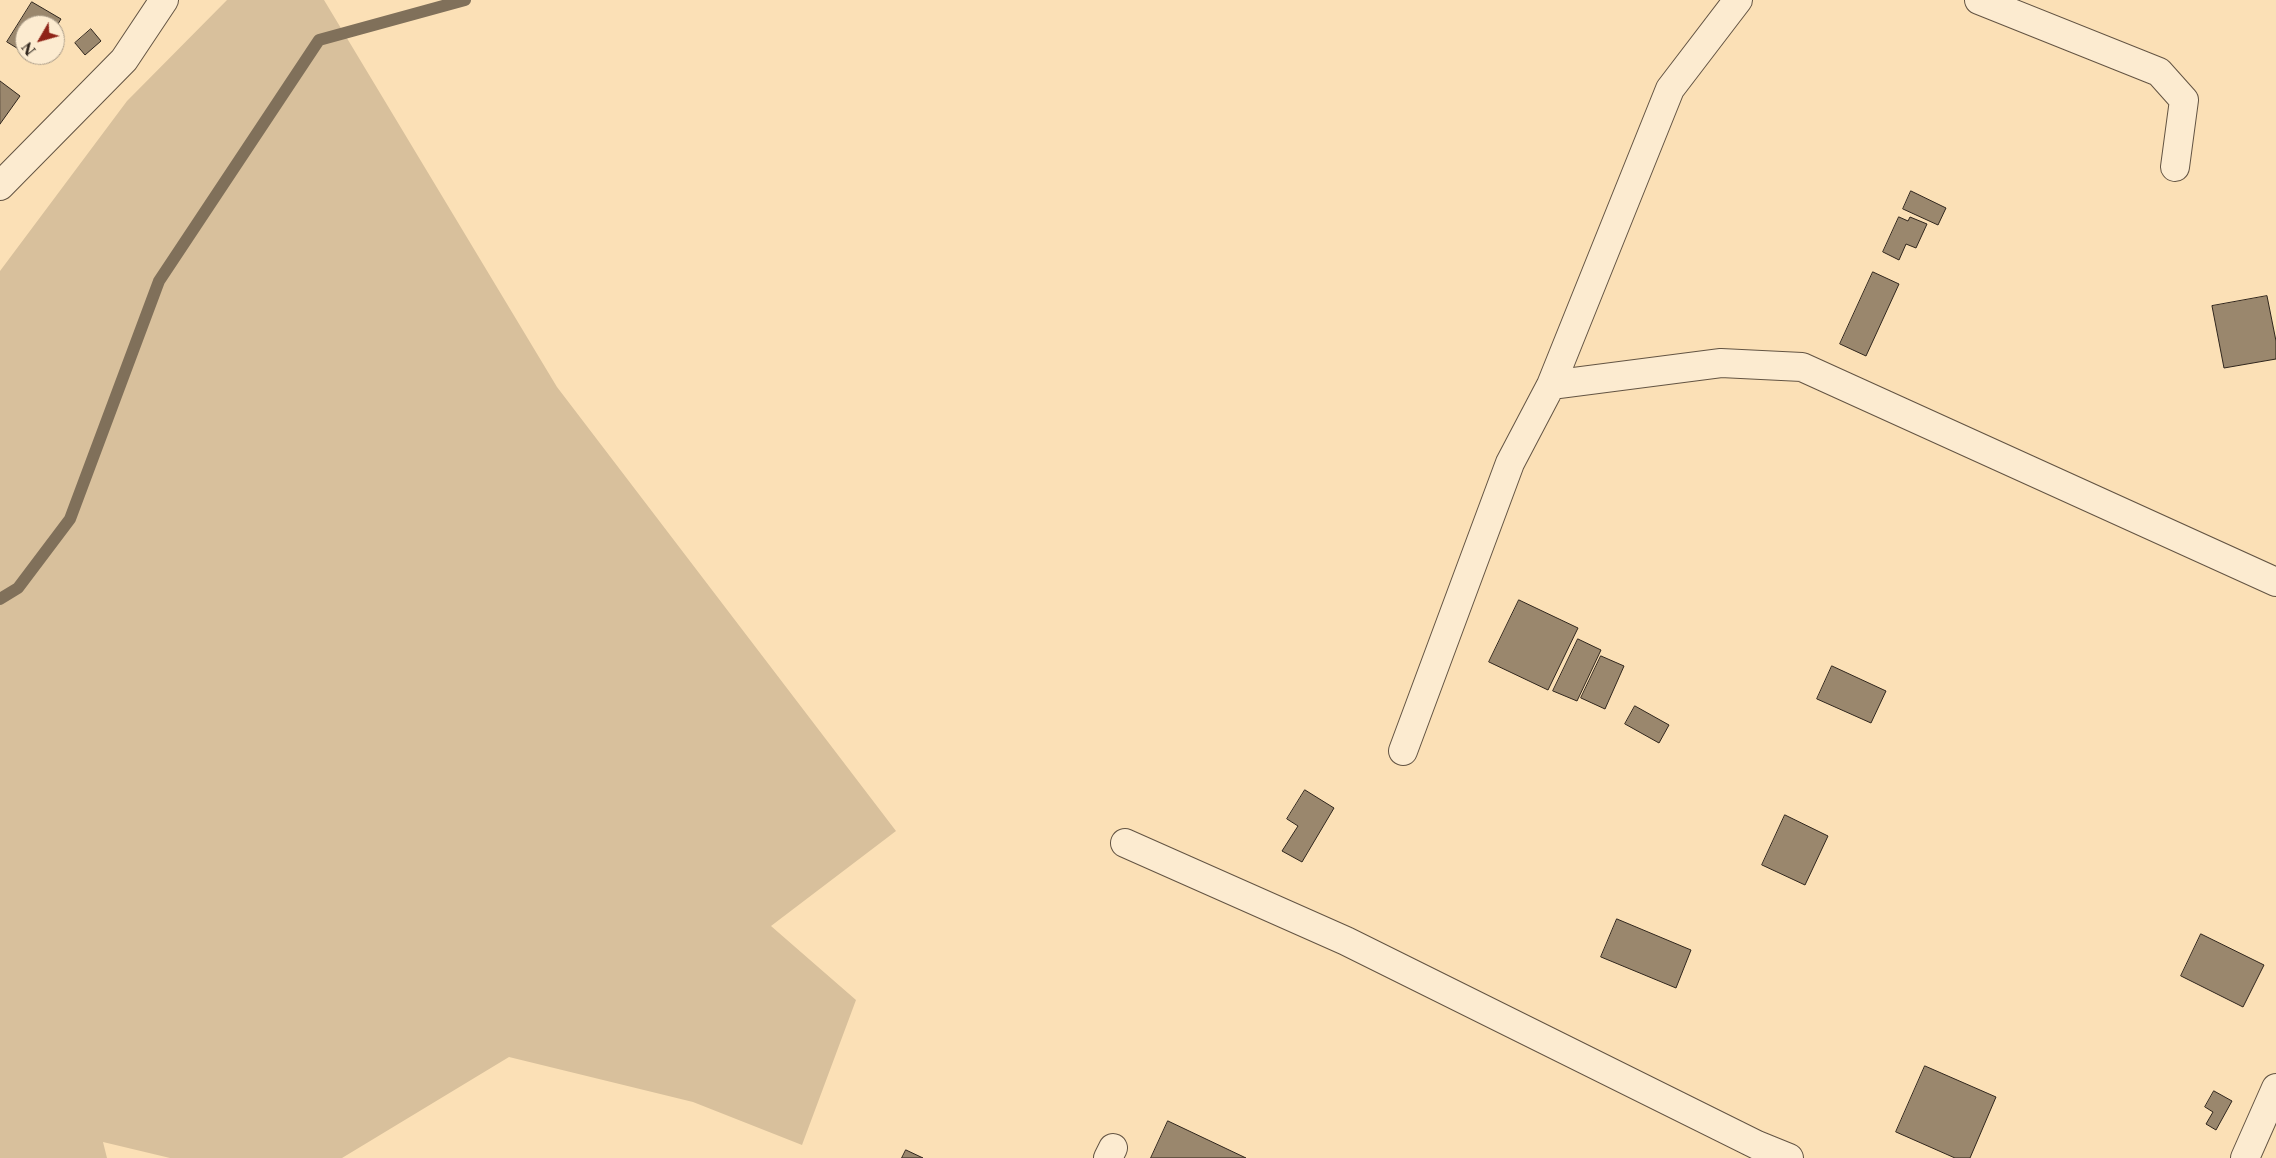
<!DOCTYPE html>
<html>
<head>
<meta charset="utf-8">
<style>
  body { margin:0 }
  #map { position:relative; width:2276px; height:1158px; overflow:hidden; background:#fbe0b6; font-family:"Libre Caslon Text",serif }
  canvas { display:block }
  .north { position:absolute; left:15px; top:15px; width:50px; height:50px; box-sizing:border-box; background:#fcebd0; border:1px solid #aa9c88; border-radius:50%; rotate:232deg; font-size:14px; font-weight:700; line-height:20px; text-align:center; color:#30261d }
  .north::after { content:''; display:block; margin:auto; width:18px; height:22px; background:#8f2418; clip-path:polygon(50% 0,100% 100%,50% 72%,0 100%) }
</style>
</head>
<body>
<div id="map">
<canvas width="2276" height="1158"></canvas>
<div class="north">N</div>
</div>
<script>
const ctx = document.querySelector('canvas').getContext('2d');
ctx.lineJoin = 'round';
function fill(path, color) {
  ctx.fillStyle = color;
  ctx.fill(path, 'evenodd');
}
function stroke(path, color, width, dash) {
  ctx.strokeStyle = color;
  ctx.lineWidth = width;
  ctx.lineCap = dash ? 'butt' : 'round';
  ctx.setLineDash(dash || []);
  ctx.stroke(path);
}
const green = new Path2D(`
  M227,0h97l233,387 339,444 -125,95 85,74 -54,145 -109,-43 -184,-45 -167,101h-172l-67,-16 4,16h-107v-887l127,-170z`);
const stream = new Path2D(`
  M0,599l18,-11 52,-69 89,-238 160,-241 146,-40`);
const building = new Path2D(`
  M32,2l29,17 -6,10v-4h-30v28l-18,-11z
  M91,29l10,12 -16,14 -10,-12z
  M0,81l20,15 -20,28z
  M1911,191l35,17 -8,17 -35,-16z
  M1899,217l9,4 2,-4 17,7 -11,24 -10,-4 -7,16 -16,-8z
  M1873,272l26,12 -33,72 -26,-12z
  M2267,296l9,45v18l-52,9 -12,-62z
  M1519,600l59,28 -30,62 -59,-28z
  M1578,639l23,11 -24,51 -24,-10z
  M1601,656l23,10 -19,43 -24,-11z
  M1832,666l54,25 -15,32 -54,-24z
  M1635,706l34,19 -10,18 -34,-19z
  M1305,790l29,18 -32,54 -20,-11 16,-25 -11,-7z
  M1785,815l43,21 -23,49 -43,-20z
  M1617,919l74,31 -15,38 -75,-31z
  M2201,934l63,31 -21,42 -62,-31z
  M1925,1066l71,31 -26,61h-15l-59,-26z
  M2214,1091l18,10 -16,29 -10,-6 7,-12 -8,-5z
  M1168,1121l78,37h-95z
  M906,1150l17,8h-21z`);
const minor = new Path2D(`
  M1979,0l180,72 25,28 -9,67
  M0,186l124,-126 40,-60
  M1551,385l119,-296 68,-89
  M1403,751l107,-288 41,-78 170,-22 81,4 474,215
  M1125,843l221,98 411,204 32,13
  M1108,1158l5,-10
  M2245,1158l31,-70`);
fill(green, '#d8c09c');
stroke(stream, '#80705a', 12);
fill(building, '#9a876d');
stroke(building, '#30261d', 1);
stroke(minor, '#635443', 30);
stroke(minor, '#fcebd0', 28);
</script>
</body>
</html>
